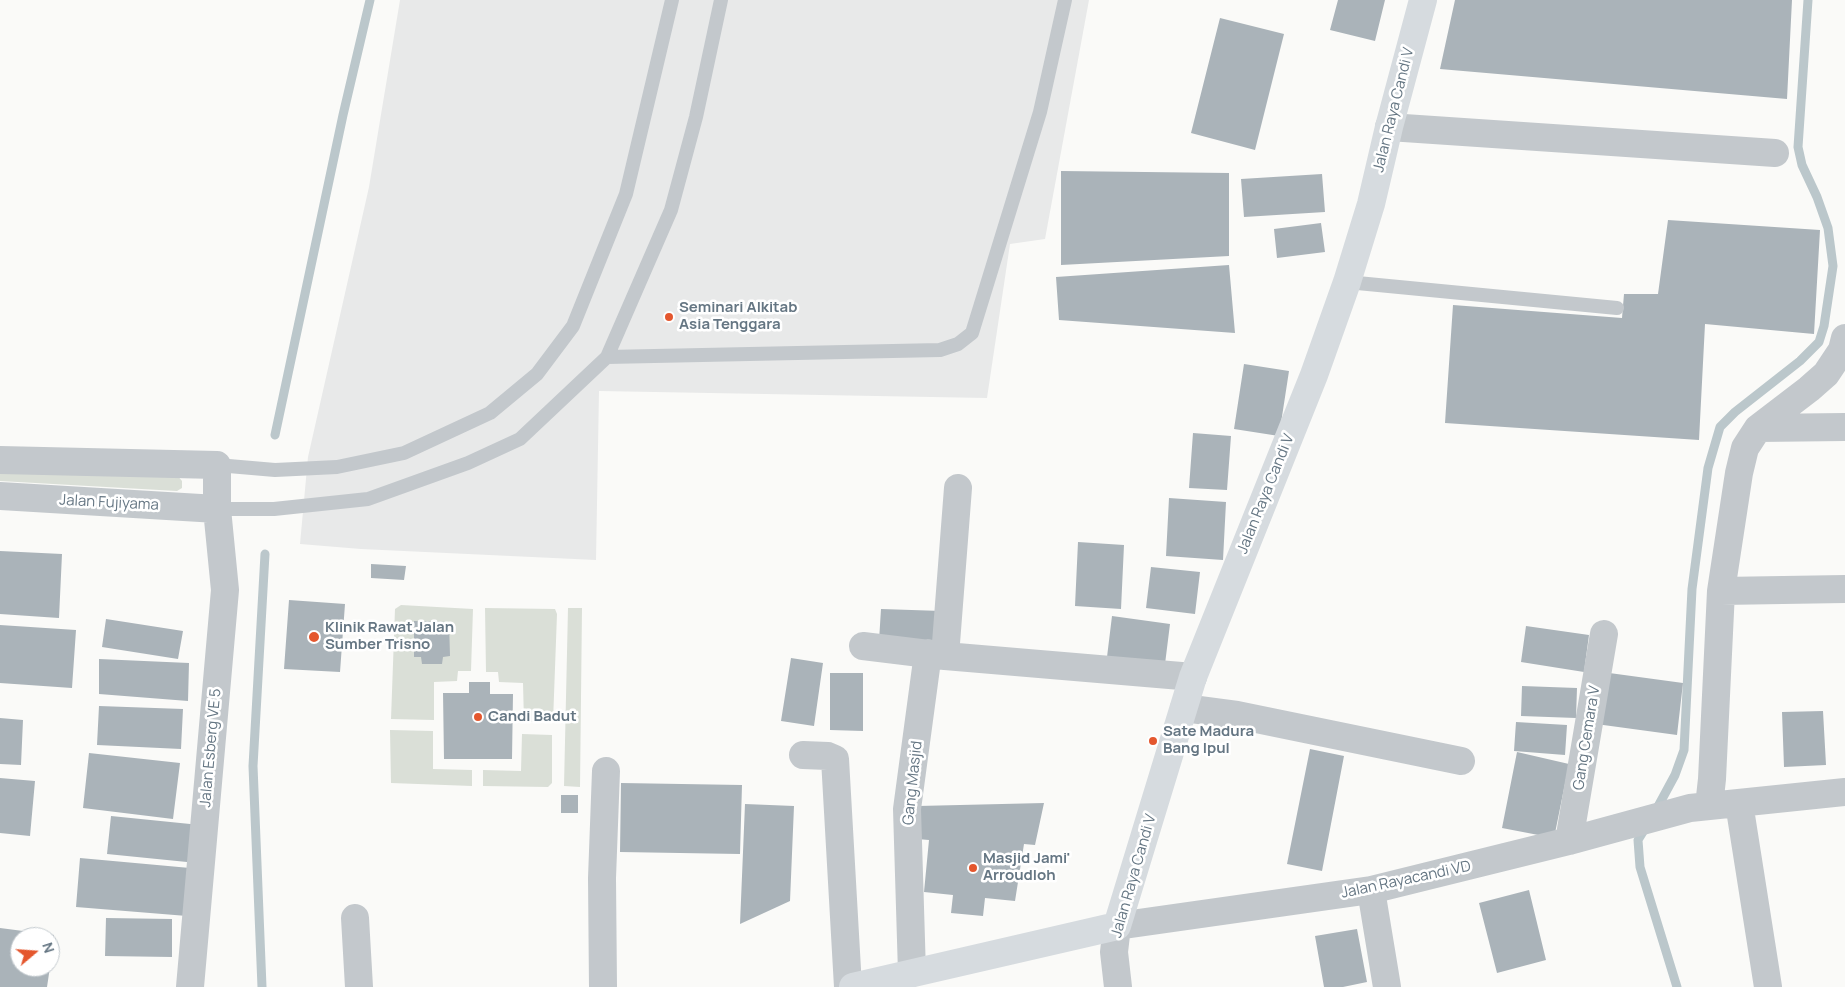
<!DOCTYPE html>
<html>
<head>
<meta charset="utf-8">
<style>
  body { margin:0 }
  #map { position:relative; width:1845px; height:987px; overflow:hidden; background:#fafaf8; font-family:Manrope,sans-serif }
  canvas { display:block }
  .north { position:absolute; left:10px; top:927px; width:50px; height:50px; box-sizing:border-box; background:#fff; border:1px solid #c1c8cd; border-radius:50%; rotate:72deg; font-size:14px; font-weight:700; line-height:20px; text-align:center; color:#657683 }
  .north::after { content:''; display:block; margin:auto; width:18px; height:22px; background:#e4572e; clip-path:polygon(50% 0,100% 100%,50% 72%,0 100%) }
</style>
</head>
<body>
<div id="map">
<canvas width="1845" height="987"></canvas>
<div class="north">N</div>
</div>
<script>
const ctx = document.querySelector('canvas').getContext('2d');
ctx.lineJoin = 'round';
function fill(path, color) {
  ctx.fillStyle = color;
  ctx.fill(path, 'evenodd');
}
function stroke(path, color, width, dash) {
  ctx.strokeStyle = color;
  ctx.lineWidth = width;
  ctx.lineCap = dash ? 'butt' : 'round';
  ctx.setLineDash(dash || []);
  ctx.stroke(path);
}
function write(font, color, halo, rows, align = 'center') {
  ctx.font = font + ' Manrope,sans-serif';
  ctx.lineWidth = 5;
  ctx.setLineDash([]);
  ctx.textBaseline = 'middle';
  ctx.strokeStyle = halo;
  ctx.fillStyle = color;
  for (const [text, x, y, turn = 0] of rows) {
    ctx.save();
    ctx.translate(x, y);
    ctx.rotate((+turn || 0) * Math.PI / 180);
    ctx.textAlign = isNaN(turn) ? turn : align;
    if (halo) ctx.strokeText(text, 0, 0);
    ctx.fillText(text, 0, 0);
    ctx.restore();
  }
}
const built = new Path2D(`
  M400,0h689l-44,239 -35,5 -23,154 -388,-7 -3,169 -235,-11 -61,-5 8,-87 61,-270z`);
const green = new Path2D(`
  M0,467l177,8 5,6v7l-5,3 -177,-10z
  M401,605l72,4 -2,62h-13l-1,10 -23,1v38l-43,-1 4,-110z
  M485,608l70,1 2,5 -4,108h-29l-1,-39 -24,-1 -1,-10h-12z
  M568,608h14l-2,179 -16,-1z
  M390,730l43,1v38l39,1v16l-81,-3z
  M522,734l30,1v48l-4,4 -65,-1v-16l38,1z`);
const stream = new Path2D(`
  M275,435l68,-320 27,-115
  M1655,812l20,-37 9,-25 8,-161 16,-121 12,-41 15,-15 65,-51 19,-19 5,-16 9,-60 -5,-38 -11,-31 -15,-32 -4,-18 10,-147
  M1646,827l-8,13 2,27 37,120
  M262,987l-9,-221 12,-212`);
const building = new Path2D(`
  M1338,0h47l-10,41 -45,-11z
  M1455,0h337l-5,99 -347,-30z
  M1220,18l64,16 -29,116 -64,-17z
  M1061,171l168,2v83l-168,9z
  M1322,174l3,38 -81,5 -3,-38z
  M1668,220l152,10 -6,104 -109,-10 -6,116 -254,-17 8,-118 169,13 2,-24h34z
  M1321,223l4,29 -48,6 -3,-29z
  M1229,265l6,68 -176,-13 -3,-43z
  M1244,364l45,7 -10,65 -45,-7z
  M1193,433l38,3 -4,54 -38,-2z
  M1169,498l57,4 -3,58 -57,-4z
  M1078,542l46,3 -3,64 -46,-3z
  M0,551l62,3 -3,64 -59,-4z
  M371,564l35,2 -2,14 -33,-2z
  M1151,567l49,5 -5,42 -49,-6z
  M289,600l56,4 -5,68 -56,-3z
  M881,609l61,2 -3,33 -60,-3z
  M1112,616l58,8 -5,40 -58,-7z
  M106,619l77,12 -5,28 -76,-12z
  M414,621l35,1 1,34 -7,1 -1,7h-20l-1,-7h-7z
  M0,625l76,5 -4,58 -72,-5z
  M1526,626l63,9 -5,37 -63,-10z
  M791,658l32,5 -9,63 -33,-5z
  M99,659l90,4 -1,38 -89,-7z
  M1602,672l81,11 -6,52 -81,-11z
  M830,673h33v58l-33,-1z
  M469,682h21v12h23l-1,65h-68l-1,-66h26z
  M1522,686l55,2 -1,30 -55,-2z
  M99,706l84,3 -2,40 -84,-4z
  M1823,711l3,54 -42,2 -2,-55z
  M0,718l23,2 -2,45 -21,-1z
  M1516,722l51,3 -2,30 -51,-4z
  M1310,749l34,7 -22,115 -35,-7z
  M1517,752l52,12 -15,74 -52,-10z
  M89,753l91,10 -7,56 -90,-11z
  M0,778l35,3 -5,55 -30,-3z
  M621,783l121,2 -2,69 -120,-2z
  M561,795h17v18h-17z
  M1044,803l-9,42 -11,-1 -9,57 -30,-3 -2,18 -32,-3 2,-18 -29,-3 5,-52 -12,-1 1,-33z
  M745,804l49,2 -4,95 -50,23z
  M111,816l89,9 -3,38 -90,-9z
  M80,858l110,10 -3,48 -111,-9z
  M1529,890l17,70 -49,13 -18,-70z
  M106,918l66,1v38l-67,-1z
  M0,928l54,7 -3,19 -1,-17h-30v30h30l-3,20h-47z
  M1357,929l10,53 -24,5h-19l-9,-51z`);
const lane = new Path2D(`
  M1347,282l270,26
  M607,357l333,-7 18,-6 14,-11 68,-221 25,-112
  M217,465l58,5 62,-3 67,-14 86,-40 47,-39 36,-48 53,-132 46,-194
  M217,509h57l94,-10 100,-36 52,-24 87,-82 64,-147 25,-93 25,-117`);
const street = new Path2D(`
  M1389,127l386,26
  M1758,428l87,-1
  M0,460l217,5v44l8,81 -35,397
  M958,488l-13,168 248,21
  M0,496l217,13
  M1721,591l124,-2
  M863,646l82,10
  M1184,708l53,7 224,46
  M803,755l25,1 7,3 13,228
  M1739,803l29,184
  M1709,806l3,-27 9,-188 18,-118 6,-25 13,-20 51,-39 17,-15 16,-24 3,-12
  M1569,841l35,-207
  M1371,890l16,97
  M355,918l4,69
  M912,973l-5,-164 21,-156
  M603,987l-1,-109 4,-107
  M1118,987l-4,-35 3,-26 254,-36 198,-49 121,-33 155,-16`);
const secondary = new Path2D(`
  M853,987l264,-61 76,-249 121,-302 33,-93 24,-78 18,-77 34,-127`);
const markers = [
  [669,317,5,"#e4572e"],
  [314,637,6,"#e4572e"],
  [478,717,5,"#e4572e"],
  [1153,741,5,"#e4572e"],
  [973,868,5,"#e4572e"]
];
const streetNames = [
  ["Jalan Raya Candi V",1394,110,-76],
  ["Jalan Raya Candi V",1266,494,-68],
  ["Jalan Fujiyama",109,503,3],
  ["Gang Cemara V",1587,738,-81],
  ["Jalan Esberg VE 5",211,748,-85],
  ["Gang Masjid",913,783,-84],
  ["Jalan Raya Candi V",1134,876,-74],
  ["Jalan Rayacandi VD",1406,880,-12]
];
const poiNames = [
  ["Seminari Alkitab",679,308],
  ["Asia Tenggara",679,325],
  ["Klinik Rawat Jalan",325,628],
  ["Sumber Trisno",325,645],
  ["Candi Badut",488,717],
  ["Sate Madura",1163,732],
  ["Bang Ipul",1163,749],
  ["Masjid Jami'",983,859],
  ["Arroudloh",983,876]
];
fill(built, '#e8e9e9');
fill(green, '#dadfd7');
stroke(stream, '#bbc7cb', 9);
fill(building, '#aab3b9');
stroke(lane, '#c3c8cc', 14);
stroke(street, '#c3c8cc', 28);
stroke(secondary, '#d6dbdf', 28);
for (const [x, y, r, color] of markers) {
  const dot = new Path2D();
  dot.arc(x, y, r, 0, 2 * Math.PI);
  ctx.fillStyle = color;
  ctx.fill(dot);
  stroke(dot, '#fff', 2);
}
write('15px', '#657683', '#fff', streetNames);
write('bold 15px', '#657683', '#fff', poiNames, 'left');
</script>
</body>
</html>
